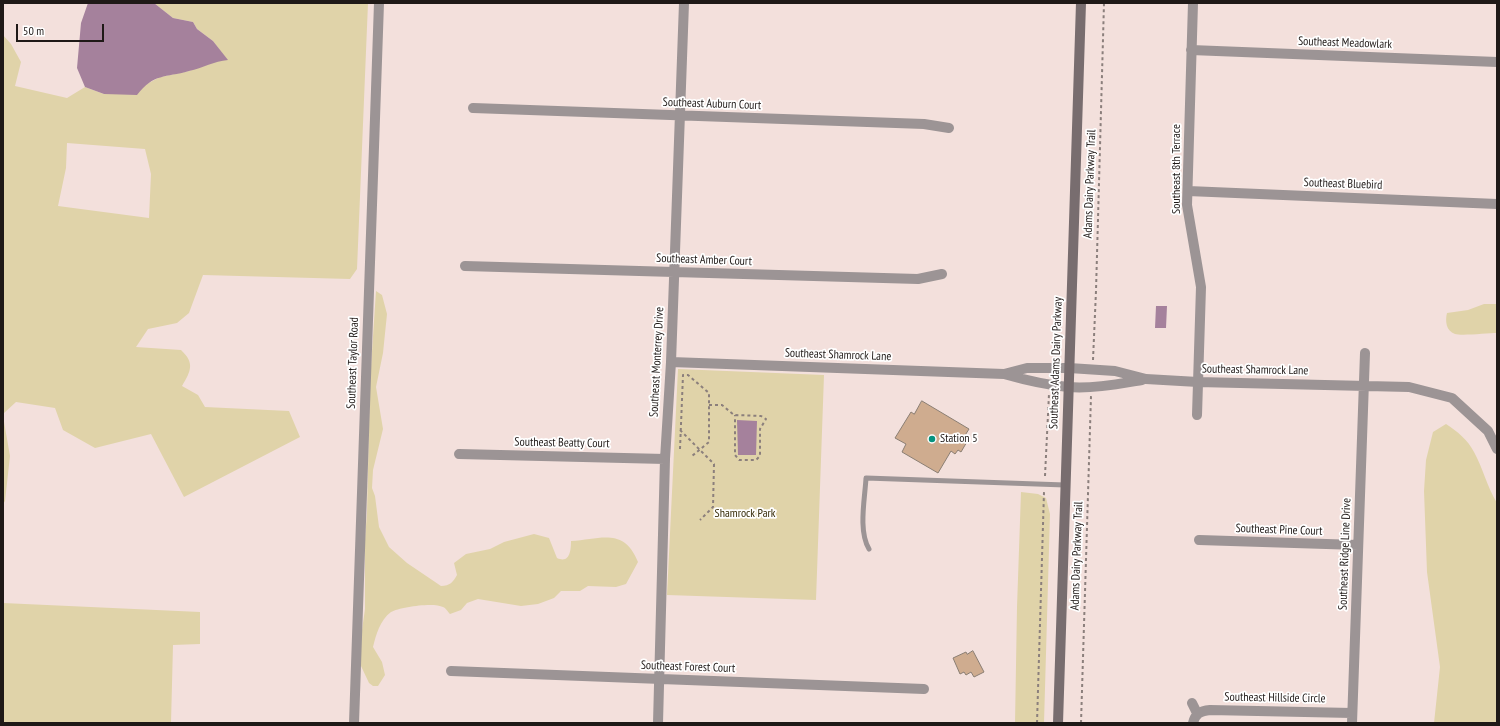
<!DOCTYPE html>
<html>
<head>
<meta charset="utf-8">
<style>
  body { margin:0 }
  #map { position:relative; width:1500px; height:726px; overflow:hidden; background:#f3e0dc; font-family:"PT Sans Narrow",sans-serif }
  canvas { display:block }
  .frame { position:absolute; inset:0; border:4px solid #1f1917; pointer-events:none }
  .scale { position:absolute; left:16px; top:24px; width:88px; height:18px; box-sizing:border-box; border:2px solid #1f1917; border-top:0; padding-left:5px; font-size:12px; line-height:14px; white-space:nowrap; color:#1f1917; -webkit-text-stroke:3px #fff; paint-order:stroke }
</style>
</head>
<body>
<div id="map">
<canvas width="1500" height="726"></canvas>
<div class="frame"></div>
<div class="scale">50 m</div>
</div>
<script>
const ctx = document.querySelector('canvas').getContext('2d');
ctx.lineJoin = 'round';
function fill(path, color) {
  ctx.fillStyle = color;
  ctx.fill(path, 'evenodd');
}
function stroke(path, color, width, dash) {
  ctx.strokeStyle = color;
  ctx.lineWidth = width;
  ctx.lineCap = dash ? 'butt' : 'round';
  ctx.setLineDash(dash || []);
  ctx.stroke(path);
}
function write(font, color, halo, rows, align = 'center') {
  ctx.font = font + ' "PT Sans Narrow",sans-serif';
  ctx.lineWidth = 3.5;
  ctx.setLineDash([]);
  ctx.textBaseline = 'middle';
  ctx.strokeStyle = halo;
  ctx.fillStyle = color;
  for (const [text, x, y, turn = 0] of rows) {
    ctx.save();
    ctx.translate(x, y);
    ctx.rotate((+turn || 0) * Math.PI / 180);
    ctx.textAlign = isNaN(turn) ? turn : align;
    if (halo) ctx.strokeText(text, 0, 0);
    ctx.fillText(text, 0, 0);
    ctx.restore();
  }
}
const green = new Path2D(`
  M154,3h214l-11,266 -7,10 -147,-4 -14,38 -12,10 -29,6 -12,18 45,3c14,13 10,21 1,36l16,9 7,12 84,4 11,26 -116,60 -33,-63 -56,14 -32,-18 -8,-22 -39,-6 -13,12v-379l8,9 10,18 -6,24 52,12 18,-11 19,7 41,-9 15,-8 29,-6 29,-11h9l-14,-19 -16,-12 -4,-7 -20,-4zM67,143l78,6 6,25 -2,44 -91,-12 8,-38z
  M376,291l6,4 5,19 -4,39 -7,34 7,42 -10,41 -1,18 3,8 4,31 10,20 18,16 34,23c9,0 12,-4 16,-11l-3,-12 12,-9 24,-5 14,-7 30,-8 15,4 8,20c13,6 14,-8 14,-17 30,-2 53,-14 67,21l-12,22 -10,3 -28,-1 -8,5h-19l-7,7 -16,6 -17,2 -43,-7 -11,4 -6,7 -11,4c-2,-2 -4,-6 -7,-7 -9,-5 -43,0 -52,5 -11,8 -15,23 -18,35l9,15 3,13 -7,11h-5l-4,-3 -8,-17v-29l4,-28v-70l2,-26 3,-131z
  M1484,304h13v29c-9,0 -35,3 -42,1 -9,-3 -10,-13 -8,-21l21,-3z
  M678,369l146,6 -8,225 -149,-5z
  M3,416l7,40 -5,45 -2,3z
  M1446,424c11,7 22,16 28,28 9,16 13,35 23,51v220h-63l6,-56 -13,-95 -3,-81 2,-31 7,-28z
  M1021,492l17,2 8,4 4,16 -6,209h-29l2,-116z
  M3,603l197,9v32l-27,1 -2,78h-168z`);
const water = new Path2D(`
  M88,3h66l19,15 20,4 4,7 16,12 15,19c-14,1 -25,8 -39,11 -24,7 -35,2 -52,24l-33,-1 -19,-7 -8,-19 4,-45z
  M1156,306h11l-1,22h-11z
  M737,420l20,1 -1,34h-18z`);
const building = new Path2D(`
  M922,401l47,28 -5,8 4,3 -7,12 -3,-2 -3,4 -4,-3 -13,22 -36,-21 4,-8 -11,-6 16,-26 3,2z
  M973,651l11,21 -10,5 -3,-5 -5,3 -2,-3 -4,2 -7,-16 13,-6 1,2z`);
const path = new Path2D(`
  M1093,360l3,-69 8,-288
  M709,405h13l12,10h1l26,1 5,3 -6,10v27l-4,4h-17l-4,-5v-40
  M680,430l34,34 -1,43 -13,13
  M680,449l3,-74h5l21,18v49l-17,14
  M1045,476l4,-82
  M1037,723l7,-231
  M1081,723l10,-327`);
const lane = new Path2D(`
  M869,549c-11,-18 -4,-51 -3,-71l199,7`);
const street = new Path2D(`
  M1193,3l-6,202 14,82 -4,128
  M1191,50l306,12
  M473,108l451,16 25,4
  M1188,191l309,13
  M465,266l453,13 24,-5
  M671,362l333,12c21,6 42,11 64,13 24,2 50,-3 74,-7
  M1004,374l23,-6h42l46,3 31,8 52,3 211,5 43,11 36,33 9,18
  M459,454l206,5
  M1199,540l159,5
  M451,671l473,18
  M1192,703l5,10
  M354,723l25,-720
  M658,723l7,-264 6,-97 13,-359
  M1193,723c2,-9 7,-12 17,-13l142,3
  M1352,723l13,-370`);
const secondary = new Path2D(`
  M1058,723l23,-720`);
const markers = [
  [932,439,4,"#06937f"]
];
const streetNames = [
  ["Southeast Meadowlark",1345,43,2],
  ["Southeast Auburn Court",712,104,2],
  ["Southeast 8th Terrace",1177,169,-90],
  ["Adams Dairy Parkway Trail",1090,184,-88],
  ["Southeast Bluebird",1343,184,2],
  ["Southeast Amber Court",704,260,2],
  ["Southeast Shamrock Lane",838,355,2],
  ["Southeast Monterrey Drive",657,362,-87],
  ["Southeast Taylor Road",353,363,-88],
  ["Southeast Adams Dairy Parkway",1056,363,-88],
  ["Southeast Shamrock Lane",1255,370,1],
  ["Southeast Beatty Court",562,443,1],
  ["Southeast Pine Court",1279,530,2],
  ["Southeast Ridge Line Drive",1345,554,-88],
  ["Adams Dairy Parkway Trail",1077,556,-88],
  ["Southeast Forest Court",688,667,2],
  ["Southeast Hillside Circle",1275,698,1]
];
const poiNames = [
  ["Station 5",940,439]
];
const parkNames = [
  ["Shamrock Park",745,514]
];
fill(green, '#e0d3a9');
fill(water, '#a5819c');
fill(building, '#cfac8f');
stroke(building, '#8a7e73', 1);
stroke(path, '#8b7f7c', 2, [3, 3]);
stroke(lane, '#9c9495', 5);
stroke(street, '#9c9495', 10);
stroke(secondary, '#786d6f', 10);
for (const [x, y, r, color] of markers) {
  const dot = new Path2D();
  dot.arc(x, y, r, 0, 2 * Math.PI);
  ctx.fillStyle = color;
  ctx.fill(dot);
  stroke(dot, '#fff', 1.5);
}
write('12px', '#1f1917', '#fff', streetNames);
write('12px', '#1f1917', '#fff', poiNames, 'left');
write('12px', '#362b08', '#fff', parkNames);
</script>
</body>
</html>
